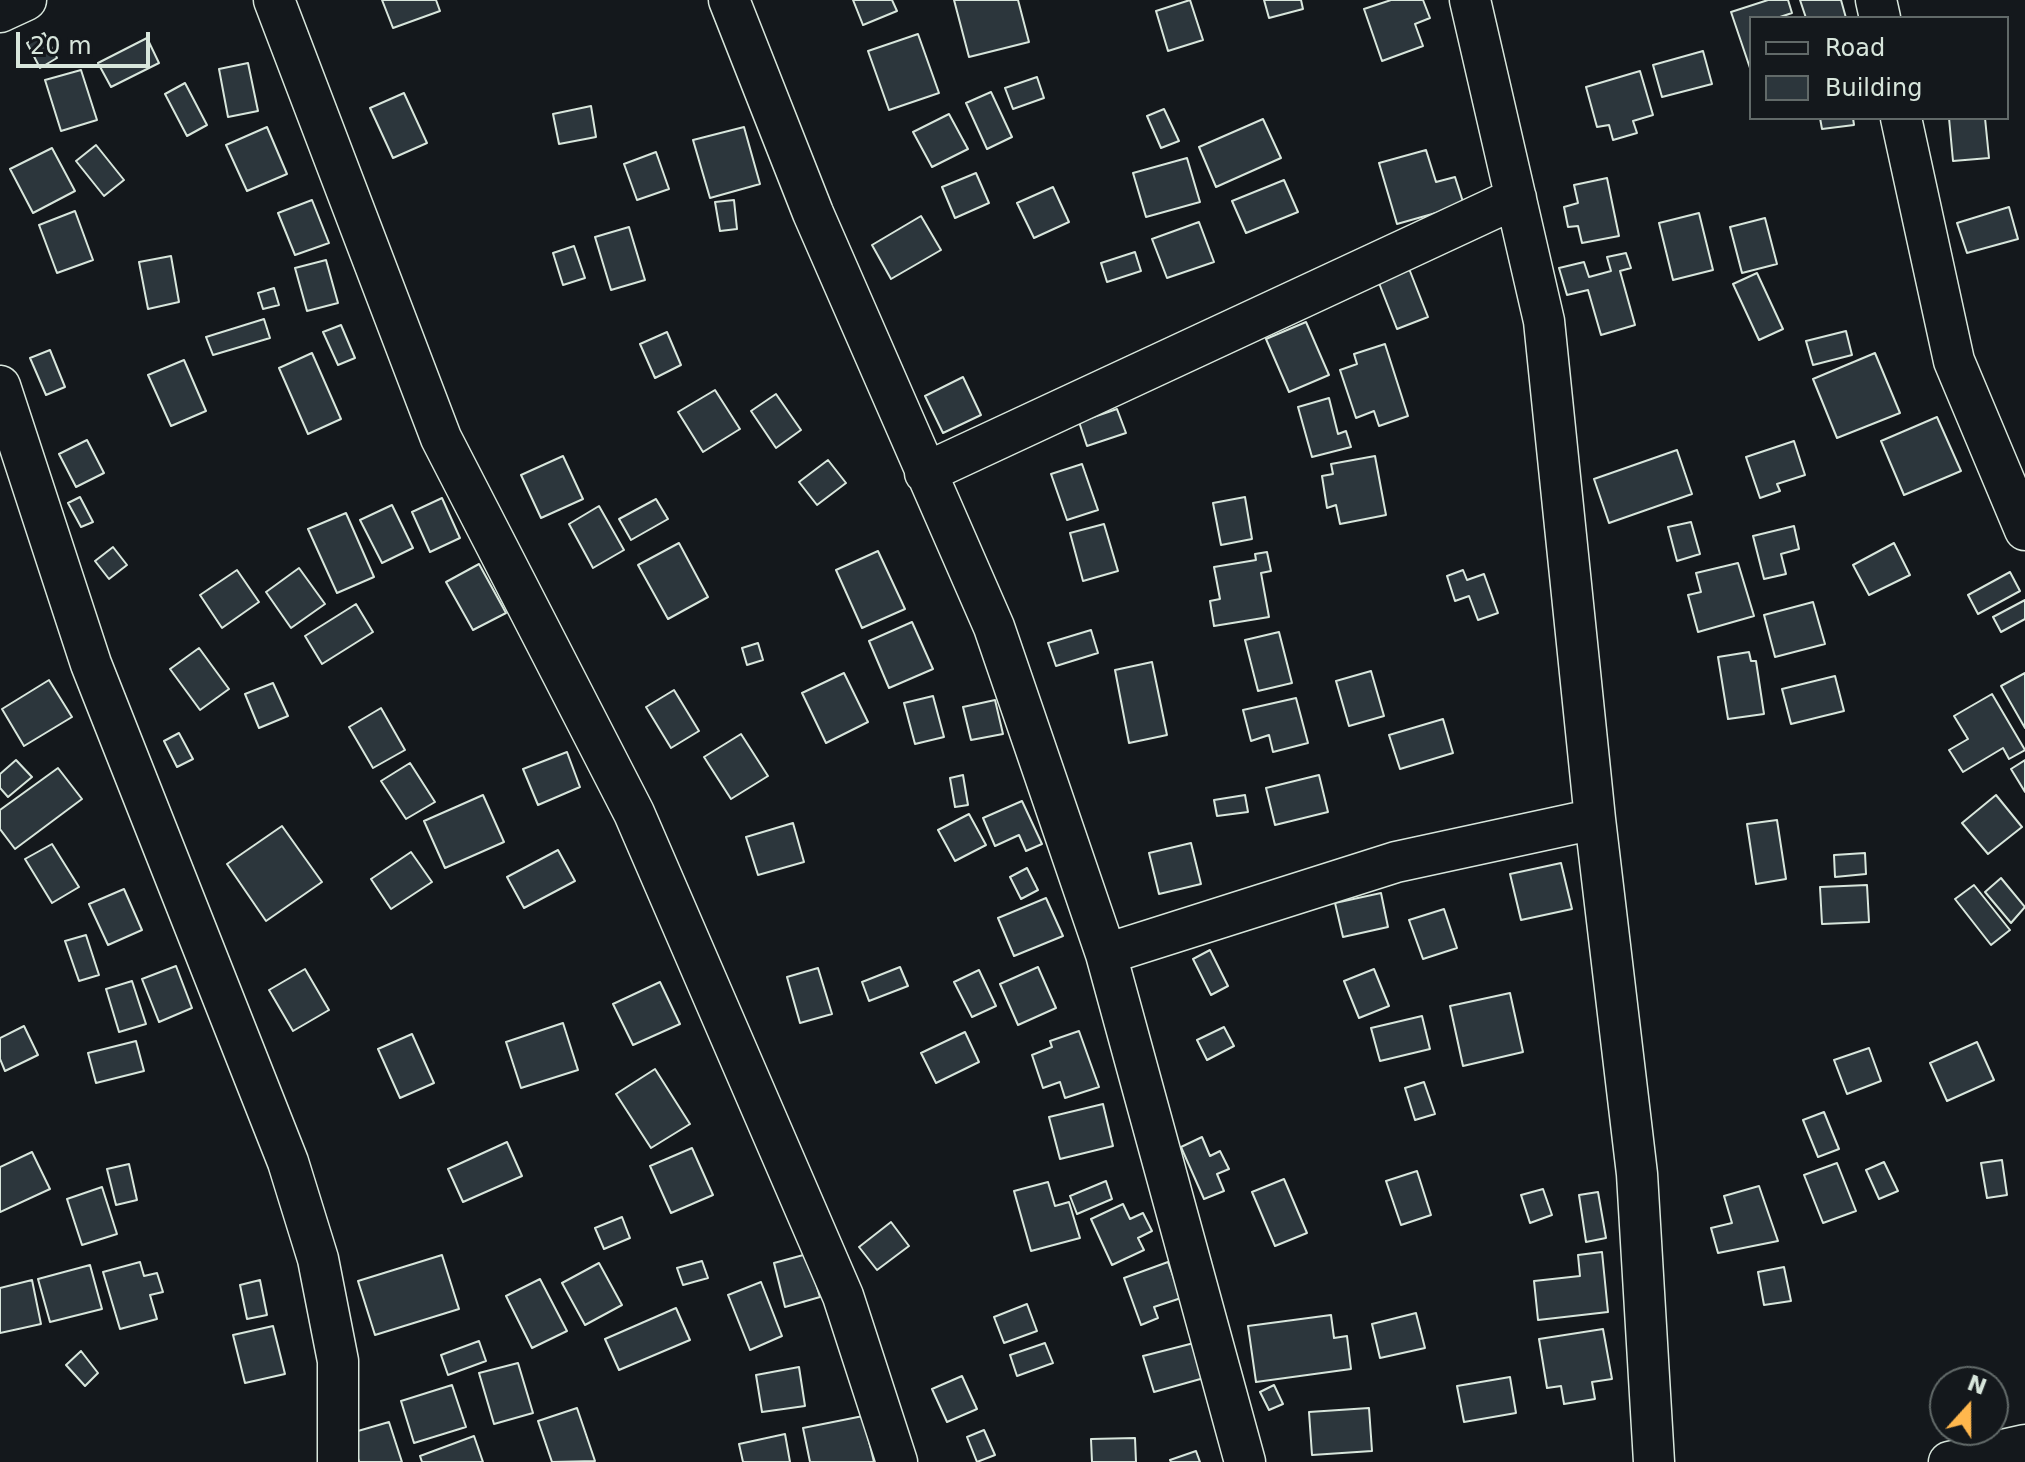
<!DOCTYPE html>
<html>
<head>
<meta charset="utf-8">
<style>
  body { margin:0 }
  #map { position:relative; width:2025px; height:1462px; overflow:hidden; background:#14181c; font-family:"DejaVu Sans",sans-serif }
  canvas { display:block }
  .legend { position:absolute; left:1749px; top:16px; width:260px; height:104px; box-sizing:border-box; background:#14181c; border:2px solid #626a69; margin:0; padding:10px 14px; list-style:none; font-size:24px; color:#d8e6dc }
  .legend li { display:flex; align-items:center; gap:16px; height:40px }
  .legend b { width:40px; border:2px solid #626a69 }
  .north { position:absolute; left:1929px; top:1366px; width:80px; height:80px; box-sizing:border-box; background:#14181c; border:2px solid #626a69; border-radius:50%; rotate:21deg; font-size:22px; font-weight:700; line-height:32px; text-align:center; color:#d8e6dc }
  .north::after { content:''; display:block; margin:auto; width:28px; height:36px; background:#ffb74d; clip-path:polygon(50% 0,100% 100%,50% 72%,0 100%) }
  .scale { position:absolute; left:16px; top:32px; width:134px; height:36px; box-sizing:border-box; border:4px solid #d8e6dc; border-top:0; padding-left:10px; font-size:24px; line-height:28px; white-space:nowrap; color:#d8e6dc; -webkit-text-stroke:6px #14181c; paint-order:stroke }
</style>
</head>
<body>
<div id="map">
<canvas width="2025" height="1462"></canvas>
<ul class="legend">
<li><b style="height:10px;background:#14181c"></b>Road</li>
<li><b style="height:22px;background:#2c363c"></b>Building</li>
</ul>
<div class="north">N</div>
<div class="scale">20 m</div>
</div>
<script>
const ctx = document.querySelector('canvas').getContext('2d');
ctx.lineJoin = 'round';
function fill(path, color) {
  ctx.fillStyle = color;
  ctx.fill(path, 'evenodd');
}
function stroke(path, color, width, dash) {
  ctx.strokeStyle = color;
  ctx.lineWidth = width;
  ctx.lineCap = dash ? 'butt' : 'round';
  ctx.setLineDash(dash || []);
  ctx.stroke(path);
}
const building = new Path2D(`
  M382,0h54l4,11 -47,17z
  M853,0h39l5,11 -34,14z
  M954,0h64l11,42 -60,15z
  M1190,0l13,40 -35,11 -12,-40z
  M1264,0h37l2,9 -34,9z
  M1391,0h32l7,18 -15,6 8,22 -41,15 -18,-52z
  M1768,0h20l4,13 -15,5h-26v53l-20,-59z
  M1800,0h41l5,18h-40z
  M44,33l13,25 -17,10 -13,-25z
  M918,34l21,59 -50,17 -21,-59z
  M147,38l12,25 -48,24 -13,-24z
  M1703,51l9,33 -50,13 -9,-32z
  M248,63l10,48 -30,6 -9,-48z
  M81,70l16,50 -36,11 -16,-51z
  M1640,71l13,44 -20,6 4,12 -24,7 -4,-15 -12,2 -11,-40z
  M1037,77l7,21 -31,11 -8,-21z
  M185,83l22,42 -20,11 -22,-42z
  M991,92l21,45 -25,12 -21,-46z
  M404,93l23,50 -34,15 -23,-50z
  M591,106l5,31 -37,7 -6,-30z
  M1164,109l15,32 -18,7 -14,-32z
  M949,114l19,35 -36,18 -19,-35z
  M1820,118h33l1,7 -32,4z
  M1949,118h36l4,40 -36,3z
  M1263,119l18,39 -65,29 -17,-40z
  M267,127l20,47 -40,17 -21,-46z
  M744,127l16,57 -50,14 -17,-58z
  M96,145l28,35 -20,16 -28,-35z
  M52,148l23,43 -42,22 -23,-44z
  M1426,150l10,32 19,-5 9,28 -67,19 -18,-61z
  M656,152l13,37 -32,11 -13,-36z
  M1187,158l13,44 -54,15 -13,-44z
  M976,173l13,30 -34,15 -13,-31z
  M1607,178l12,58 -37,7 -4,-17 -10,1 -4,-20 14,-4 -4,-18z
  M1284,180l14,32 -52,21 -14,-32z
  M1053,187l16,35 -35,16 -17,-35z
  M312,200l17,43 -34,12 -17,-42z
  M734,200l3,29 -17,2 -5,-29z
  M2009,207l9,32 -51,14 -10,-30z
  M75,211l18,49 -36,13 -18,-48z
  M1699,213l14,57 -40,10 -14,-57z
  M921,216l20,34 -50,29 -19,-34z
  M1765,218l12,46 -35,9 -12,-46z
  M1199,222l15,40 -47,16 -15,-39z
  M629,227l16,53 -34,10 -16,-53z
  M574,246l11,32 -22,7 -10,-32z
  M1135,252l6,19 -34,11 -6,-19z
  M1626,253l5,15 -11,3 15,54 -34,10 -13,-45 -21,5 -8,-27 25,-6 5,15 22,-6 -4,-14z
  M171,256l8,46 -31,7 -9,-47z
  M326,260l12,43 -31,8 -12,-43z
  M1406,261l22,56 -31,12 -22,-56z
  M1757,273l26,56 -24,11 -26,-56z
  M274,288l5,17 -16,4 -5,-16z
  M264,319l6,19 -57,17 -7,-18z
  M1306,322l23,53 -40,17 -23,-53z
  M341,325l14,33 -17,7 -15,-33z
  M1846,331l6,24 -39,10 -7,-24z
  M667,332l14,33 -26,13 -15,-34z
  M1385,344l23,72 -29,10 -5,-15 -18,7 -16,-48 17,-6 -3,-10z
  M50,350l15,37 -19,8 -16,-37z
  M312,353l29,66 -33,15 -29,-66z
  M1875,353l25,60 -63,25 -24,-59z
  M184,360l22,51 -35,15 -23,-51z
  M963,377l18,38 -38,18 -18,-37z
  M715,390l25,39 -37,23 -25,-40z
  M776,394l25,36 -25,18 -25,-37z
  M1329,398l9,36 8,-3 5,16 -39,10 -14,-50z
  M1117,409l9,24 -39,13 -8,-24z
  M1937,417l24,54 -57,24 -23,-54z
  M87,440l17,33 -28,14 -17,-33z
  M1794,441l11,34 -28,9 3,7 -20,7 -14,-41z
  M1677,450l15,44 -83,29 -15,-44z
  M563,456l20,43 -42,19 -20,-43z
  M1375,456l11,59 -46,9 -4,-19 -9,3 -5,-32 11,-2 -2,-10z
  M828,460l18,23 -29,22 -18,-23z
  M1082,464l16,46 -31,10 -16,-46z
  M80,497l13,25 -12,5 -13,-24z
  M1245,497l7,42 -31,6 -8,-42z
  M442,498l18,40 -30,14 -18,-40z
  M656,499l12,20 -37,21 -12,-21z
  M392,505l21,43 -31,15 -22,-43z
  M599,506l25,44 -31,18 -24,-44z
  M346,513l28,64 -37,16 -29,-64z
  M1691,522l9,32 -23,7 -9,-34z
  M1104,524l14,47 -35,10 -13,-48z
  M1794,526l5,23 -18,5 5,20 -22,5 -11,-43z
  M679,543l29,54 -40,22 -30,-54z
  M1894,543l16,32 -41,20 -16,-30z
  M113,547l14,18 -18,14 -14,-18z
  M878,551l27,58 -43,19 -26,-58z
  M1267,552l4,19 -10,2 8,44 -55,9 -4,-25 10,-2 -6,-32 42,-7 -1,-6z
  M1738,563l16,53 -56,16 -10,-37 13,-3 -5,-19z
  M479,564l27,49 -33,17 -27,-48z
  M299,568l26,36 -34,24 -25,-36z
  M237,570l22,32 -37,26 -22,-33z
  M1463,570l4,10 17,-6 14,39 -20,7 -9,-24 -14,5 -8,-25z
  M2010,572l10,19 -42,23 -10,-19z
  M2025,600v19l-24,13 -8,-15z
  M1813,602l12,42 -50,13 -11,-42z
  M356,604l17,28 -51,32 -17,-28z
  M912,622l21,47 -44,19 -20,-47z
  M1091,630l7,23 -42,13 -8,-23z
  M1279,632l13,51 -34,8 -13,-51z
  M758,643l5,17 -16,5 -5,-17z
  M199,648l30,41 -29,21 -30,-41z
  M1749,652l2,9h5l8,53 -36,5 -10,-62z
  M1152,662l15,73 -38,8 -14,-73z
  M1371,671l13,45 -35,10 -13,-45z
  M844,673l24,49 -42,21 -24,-50z
  M2025,673v55l-24,-42z
  M1835,676l9,35 -53,13 -9,-35z
  M49,680l23,37 -48,29 -22,-37z
  M273,683l15,33 -29,12 -14,-34z
  M674,690l25,41 -28,17 -25,-41z
  M1992,694l33,56 -16,9 -6,-11 -40,24 -14,-22 19,-11 -14,-23z
  M933,696l11,41 -29,7 -11,-41z
  M1296,698l12,45 -35,9 -4,-17 -18,6 -8,-31z
  M995,700l8,34 -32,6 -8,-33z
  M381,708l24,42 -32,18 -24,-41z
  M1443,719l10,34 -53,16 -11,-34z
  M179,733l14,26 -16,8 -13,-26z
  M741,734l27,42 -37,23 -27,-42z
  M567,752l13,35 -42,18 -15,-36z
  M16,760l16,17 -24,20 -8,-9v-14z
  M2025,760v32l-14,-23z
  M410,763l25,39 -29,17 -25,-38z
  M58,768l24,31 -67,50 -15,-20v-19z
  M963,775l5,30 -13,2 -5,-29z
  M1319,775l9,37 -53,13 -9,-37z
  M483,795l21,47 -59,26 -21,-47z
  M1245,795l3,17 -31,4 -3,-16z
  M1996,795l26,32 -34,27 -26,-31z
  M1022,801l20,43 -16,7 -7,-16 -24,11 -12,-28z
  M969,814l17,31 -31,16 -17,-31z
  M1777,820l9,59 -30,5 -9,-60z
  M793,823l11,39 -46,13 -12,-38z
  M282,826l40,56 -56,39 -39,-57z
  M1191,843l10,41 -42,10 -10,-41z
  M52,844l27,43 -27,16 -27,-44z
  M558,850l17,31 -51,27 -17,-31z
  M411,852l21,30 -41,27 -20,-30z
  M1865,853l1,21 -31,3 -1,-22z
  M1561,863l11,46 -51,11 -11,-46z
  M1027,868l11,22 -17,9 -11,-22z
  M2001,878l24,29 -14,16 -26,-31z
  M1867,885l2,37 -47,2 -2,-37z
  M1974,885l36,45 -19,15 -36,-46z
  M124,889l18,41 -34,15 -19,-41z
  M1381,893l7,34 -45,10 -8,-34z
  M1046,898l17,38 -49,20 -16,-38z
  M1444,909l13,39 -34,11 -14,-39z
  M86,935l13,40 -20,6 -14,-40z
  M1210,950l18,36 -17,9 -18,-36z
  M176,966l16,42 -33,14 -17,-43z
  M900,967l8,19 -39,15 -7,-19z
  M1038,967l18,41 -38,17 -18,-41z
  M818,968l14,46 -32,9 -13,-46z
  M305,969l24,41 -36,21 -24,-41z
  M1374,969l15,37 -30,12 -15,-37z
  M979,970l17,36 -24,11 -18,-35z
  M132,981l14,43 -27,8 -13,-43z
  M660,982l20,42 -47,21 -20,-41z
  M1510,993l13,59 -60,14 -13,-60z
  M1422,1016l8,33 -50,12 -9,-33z
  M563,1023l15,47 -57,18 -15,-46z
  M24,1026l14,29 -33,16 -5,-12v-21z
  M1224,1027l10,19 -27,14 -10,-20z
  M1079,1031l20,56 -34,11 -5,-16 -17,6 -11,-33 20,-8 -2,-6z
  M965,1032l14,30 -43,21 -15,-30z
  M412,1034l22,49 -34,15 -22,-49z
  M136,1041l8,30 -48,12 -8,-30z
  M1977,1042l17,38 -47,21 -17,-38z
  M1869,1048l12,33 -34,13 -13,-34z
  M655,1069l35,55 -39,24 -35,-54z
  M1424,1082l11,32 -20,6 -10,-32z
  M1103,1104l10,42 -53,13 -11,-42z
  M1824,1112l15,37 -21,8 -15,-37z
  M1202,1137l8,19 10,-5 9,18 -12,5 7,17 -20,8 -23,-52z
  M507,1142l15,34 -59,26 -15,-33z
  M692,1148l21,47 -42,18 -21,-47z
  M32,1152l18,37 -50,23v-45z
  M2002,1160l5,35 -20,3 -6,-35z
  M1884,1162l14,29 -19,8 -13,-29z
  M1837,1163l19,48 -33,12 -19,-48z
  M129,1164l8,36 -21,5 -9,-36z
  M1417,1171l14,44 -30,10 -15,-44z
  M1284,1179l23,54 -32,13 -23,-54z
  M1106,1181l6,18 -35,15 -7,-18z
  M1048,1182l7,24 14,-4 11,36 -49,13 -17,-60z
  M1759,1186l19,55 -60,12 -7,-25 21,-5 -8,-27z
  M102,1187l15,47 -35,11 -15,-46z
  M1543,1189l9,26 -22,8 -9,-28z
  M1598,1192l8,46 -20,4 -7,-47z
  M1123,1204l7,15 13,-6 9,18 -14,7 6,12 -32,15 -21,-46z
  M622,1217l8,21 -26,11 -9,-21z
  M891,1222l18,24 -32,24 -18,-23z
  M1602,1252l6,60 -70,8 -4,-39 46,-5 -2,-21z
  M807,1254l13,43 -35,10 -11,-44z
  M442,1255l17,54 -84,26 -17,-54z
  M702,1261l6,17 -25,7 -6,-17z
  M140,1262l4,14 13,-3 6,19 -13,3 7,24 -37,10 -17,-57z
  M1168,1262l13,36 -27,9 4,11 -17,7 -17,-47z
  M599,1263l23,42 -37,20 -23,-42z
  M90,1265l12,44 -52,13 -12,-43z
  M1784,1267l7,34 -27,4 -6,-33z
  M540,1279l27,52 -35,17 -26,-52z
  M32,1280l9,44 -41,9v-45z
  M260,1280l7,35 -20,4 -7,-34z
  M761,1282l21,54 -32,14 -22,-55z
  M1027,1304l10,27 -33,12 -10,-26z
  M676,1308l14,32 -71,30 -14,-31z
  M1416,1313l9,35 -45,10 -8,-34z
  M1331,1315l3,23 13,-2 4,33 -95,13 -8,-56z
  M273,1326l12,48 -40,9 -12,-48z
  M1603,1329l9,50 -20,3 3,17 -31,5 -3,-18 -14,2 -8,-49z
  M479,1341l7,20 -38,14 -7,-20z
  M1045,1343l8,20 -36,13 -7,-21z
  M1194,1343l10,35 -50,14 -11,-36z
  M81,1351l17,22 -13,13 -19,-21z
  M518,1363l15,50 -39,11 -15,-51z
  M799,1367l6,39 -43,6 -6,-37z
  M962,1376l15,33 -30,13 -15,-33z
  M1510,1377l6,36 -52,9 -7,-36z
  M452,1385l14,42 -52,16 -13,-42z
  M1274,1385l9,19 -14,6 -9,-18z
  M577,1408l18,53 -43,1 -14,-41z
  M1369,1408l3,43 -60,4 -3,-43z
  M863,1416l11,46h-64l-7,-34z
  M389,1422l13,40h-43l-8,-29z
  M984,1430l11,25 -18,7 -10,-25z
  M785,1434l5,28h-47l-4,-18z
  M474,1436l9,26h-61l-2,-6z
  M1135,1438l1,24h-44l-1,-23z
  M1196,1451l4,11h-29l-1,-2z`);
const minor = new Path2D(`
  M274,0l167,438 193,375 209,483 54,166
  M729,0l84,213 181,414 112,327 139,508
  M1470,0l74,321 51,498 42,355 17,288
  M1876,0l4,18
  M0,12l26,-12
  M1901,118l53,243 71,169
  M0,386l91,278 197,498 30,97 20,102v101
  M925,473l591,-275
  M1106,954l290,-92 199,-43
  M1949,1462l76,-17`);
fill(building, '#2c363c');
stroke(building, '#d8e6dc', 2);
stroke(minor, '#d8e6dc', 43);
stroke(minor, '#14181c', 40);
</script>
</body>
</html>
